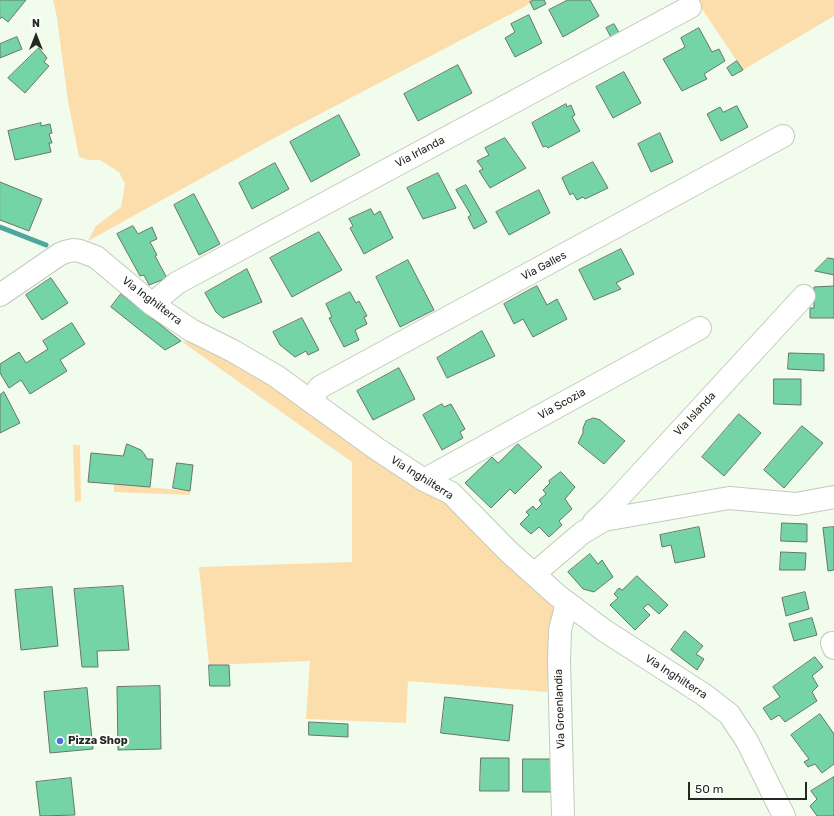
<!DOCTYPE html>
<html>
<head>
<meta charset="utf-8">
<style>
  body { margin:0 }
  #map { position:relative; width:834px; height:816px; overflow:hidden; background:#f2fced; font-family:Rubik,sans-serif }
  canvas { display:block }
  .north { position:absolute; left:16px; top:16px; width:40px; height:40px; -webkit-text-stroke:3px #fff; paint-order:stroke; rotate:0deg; font-size:11px; font-weight:700; line-height:16px; text-align:center; color:#242822 }
  .north::after { content:''; display:block; margin:auto; width:14px; height:18px; background:#242822; clip-path:polygon(50% 0,100% 100%,50% 72%,0 100%) }
  .scale { position:absolute; left:688px; top:782px; width:119px; height:18px; box-sizing:border-box; border:2px solid #242822; border-top:0; padding-left:5px; font-size:12px; line-height:14px; white-space:nowrap; color:#242822; -webkit-text-stroke:3px #fff; paint-order:stroke }
</style>
</head>
<body>
<div id="map">
<canvas width="834" height="816"></canvas>
<div class="north">N</div>
<div class="scale">50 m</div>
</div>
<script>
const ctx = document.querySelector('canvas').getContext('2d');
ctx.lineJoin = 'round';
function fill(path, color) {
  ctx.fillStyle = color;
  ctx.fill(path, 'evenodd');
}
function stroke(path, color, width, dash) {
  ctx.strokeStyle = color;
  ctx.lineWidth = width;
  ctx.lineCap = dash ? 'butt' : 'round';
  ctx.setLineDash(dash || []);
  ctx.stroke(path);
}
function write(font, color, halo, rows, align = 'center') {
  ctx.font = font + ' Rubik,sans-serif';
  ctx.lineWidth = 4;
  ctx.setLineDash([]);
  ctx.textBaseline = 'middle';
  ctx.strokeStyle = halo;
  ctx.fillStyle = color;
  for (const [text, x, y, turn = 0] of rows) {
    ctx.save();
    ctx.translate(x, y);
    ctx.rotate((+turn || 0) * Math.PI / 180);
    ctx.textAlign = isNaN(turn) ? turn : align;
    if (halo) ctx.strokeText(text, 0, 0);
    ctx.fillText(text, 0, 0);
    ctx.restore();
  }
}
const green = new Path2D(`
  M53,0h481l-8,6 -250,131 -188,104 8,-15 25,-19 4,-23 -6,-12 -19,-12h-12l-9,-3 -11,-56 -11,-83z
  M687,0h147v16l-91,54 -41,-61z
  M181,341l19,3 77,45 58,43 106,67 113,107 -7,86 -139,-11 -2,42 -100,-4 4,-58 -101,4 -10,-98 153,-5v-100z
  M73,445h7l1,56 -6,1z
  M114,484l76,7v4l-76,-3z`);
const stream = new Path2D(`
  M0,227l46,18`);
const building = new Path2D(`
  M0,0h26l-18,22 -6,-5 -2,2z
  M534,0h10l2,4 -12,6 -4,-8z
  M568,0h22l9,16 -36,21 -14,-27z
  M529,15l13,28 -27,14 -10,-19 10,-6 -4,-8z
  M614,24l7,12 -8,5 -7,-13z
  M699,28l13,24 7,-3 6,12 -21,13 3,5 -25,12 -19,-32 22,-12 -4,-9z
  M17,37l5,12 -22,9v-14z
  M39,48l8,10 -3,4 5,4 -24,27 -17,-15z
  M737,61l6,9 -11,6 -5,-8z
  M458,65l14,28 -54,28 -14,-27z
  M624,72l17,31 -28,15 -17,-31z
  M566,104l1,3 4,-2 4,10 -3,2 8,14 -32,17 -2,-2 -3,1 -11,-24z
  M737,106l11,21 -27,14 -14,-27 13,-7 3,5z
  M339,115l21,40 -49,27 -21,-40z
  M41,123v3l9,-2 2,9 -3,1 3,9h-3l2,9 -36,8 -7,-29z
  M660,133l13,29 -22,10 -13,-28z
  M505,138l21,30 -36,20 -11,-17 4,-2 -6,-8 12,-6 -4,-7z
  M593,162l15,26 -23,11 -2,-2 -6,3 -4,-7 -3,2 -8,-17z
  M275,163l14,26 -37,20 -13,-26z
  M438,173l18,35 -33,11 -16,-31z
  M0,182l42,17 -13,32 -29,-11z
  M466,185l21,37 -13,7 -6,-12 3,-2 -15,-25z
  M539,190l11,23 -41,22 -13,-23z
  M194,194l26,50 -21,11 -25,-50z
  M371,209l3,6 6,-4 13,27 -29,16 -14,-26 3,-2 -4,-7z
  M133,226l5,8 14,-7 5,12 -7,3 7,13 -2,1 12,22 -18,7 -5,-10 -4,1 -23,-42z
  M319,232l23,38 -50,27 -22,-39z
  M621,249l13,25 -18,9 5,6 -27,11 -15,-30z
  M828,258l6,1v59h-24v-10h4v-21l20,-1v-11l-19,-4z
  M408,260l26,50 -34,17 -24,-50z
  M247,269l15,33 -39,16 -7,-6 -11,-19z
  M51,278l17,25 -26,17 -16,-25z
  M537,286l10,19 10,-6 10,20 -34,18 -10,-18 -9,5 -10,-20z
  M350,292l6,11 3,-2 8,15 -3,1 3,7 -12,6 4,10 -15,7 -15,-29 3,-1 -6,-13z
  M121,294l60,47 -16,9 -54,-43z
  M302,318l17,32 -11,5 -2,-4 -11,6 -15,-12 -7,-13z
  M72,323l13,21 -25,16 7,11 -37,23 -9,-14 -12,8 -9,-15v-9l19,-12 7,11 22,-14 -5,-8z
  M482,331l13,25 -48,22 -10,-20z
  M789,353l35,1v17l-36,-2z
  M399,368l16,31 -42,21 -16,-29z
  M774,379h27v26l-27,-1z
  M4,392l16,31 -20,10v-38z
  M442,404l2,3 7,-3 14,25 -5,3 3,6 -21,12 -19,-35z
  M739,414l22,19 -37,43 -22,-19z
  M594,418l6,2 25,21 -21,23 -26,-21 5,-10v-5l3,-7z
  M802,426l21,17 -39,45 -20,-18z
  M127,444l14,6 4,5 2,4h6l-3,28 -62,-5 3,-29 32,3z
  M518,444l24,23 -27,27 -5,-5 -19,19 -26,-25 27,-26 6,6z
  M177,463l16,2 -3,26 -17,-3z
  M561,472l14,15 -10,12 7,10 -13,12 3,4 -13,12 -10,-10 -8,7 -11,-10 9,-9 -3,-3 7,-6 3,4 6,-6 -3,-4 7,-6 -3,-4 7,-7 -1,-2z
  M782,523l25,1v18l-26,-1z
  M699,527l6,30 -30,6 -4,-18 -9,2 -2,-12z
  M834,527v43l-6,1 -5,-43z
  M781,552l25,1 -1,17h-25z
  M590,554l8,10 4,-4 11,17 -19,15 -11,-3 -15,-17z
  M637,576l31,29 -9,9 -11,-10 -5,4 7,7 -15,15 -25,-25 8,-7 -4,-4 5,-6 3,2z
  M123,586l6,64 -32,1 1,16h-16l-8,-78z
  M52,587l6,59 -37,4 -6,-60z
  M805,592l4,17 -23,7 -4,-18z
  M812,618l5,17 -23,6 -5,-17z
  M685,631l18,15 -7,8 8,5 -7,11 -26,-20z
  M815,657l8,10 -11,9 6,10 -6,6 5,9 -32,21 -6,-7 -8,5 -8,-12 17,-11 -7,-10z
  M209,665h20l1,21h-20z
  M160,686l1,63 -43,1 -1,-63z
  M87,688l6,61 -43,4 -6,-61z
  M445,697l68,8 -4,36 -68,-8z
  M820,714l14,20v30l-12,9 -7,-9 -7,3 -4,-5 5,-3 -18,-24z
  M309,722l39,2v13l-39,-2z
  M481,758h28v33h-29z
  M523,759h29v33h-29z
  M834,777v39h-17l-7,-10 7,-7 -6,-8z
  M71,778l4,37 -35,1 -4,-34z`);
const minor = new Path2D(`
  M0,295l60,-41 5,-2 8,-2 7,1 16,6 56,47 39,26 42,21 43,25 101,73 47,31 27,13 58,59 48,43 48,36 98,63 26,20 18,27 37,75
  M152,304l25,-21 513,-276
  M310,401l10,-14 463,-251
  M424,480l276,-152
  M594,522l16,-15 194,-211
  M534,574l48,-41 22,-13 125,-22 67,6 38,-7
  M832,643l2,5
  M563,816l-4,-155 1,-31 7,-27`);
const markers = [
  [60,741,4,"#526ce1"]
];
const streetNames = [
  ["Via Irlanda",420,152,-28],
  ["Via Galles",544,266,-28],
  ["Via Inghilterra",152,301,37],
  ["Via Scozia",562,404,-29],
  ["Via Islanda",695,414,-47],
  ["Via Inghilterra",422,478,32],
  ["Via Inghilterra",676,677,33],
  ["Via Groenlandia",560,709,-92]
];
const poiNames = [
  ["Pizza Shop",68,741]
];
fill(green, '#fcdeac');
stroke(stream, '#4da79f', 5);
fill(building, '#75d4a6');
stroke(building, '#66766d', 1);
stroke(minor, '#c1cbbc', 24);
stroke(minor, '#fff', 22);
for (const [x, y, r, color] of markers) {
  const dot = new Path2D();
  dot.arc(x, y, r, 0, 2 * Math.PI);
  ctx.fillStyle = color;
  ctx.fill(dot);
  stroke(dot, '#fff', 1.5);
}
write('11px', '#242822', '#fff', streetNames);
write('bold 11px', '#242822', '#fff', poiNames, 'left');
</script>
</body>
</html>
